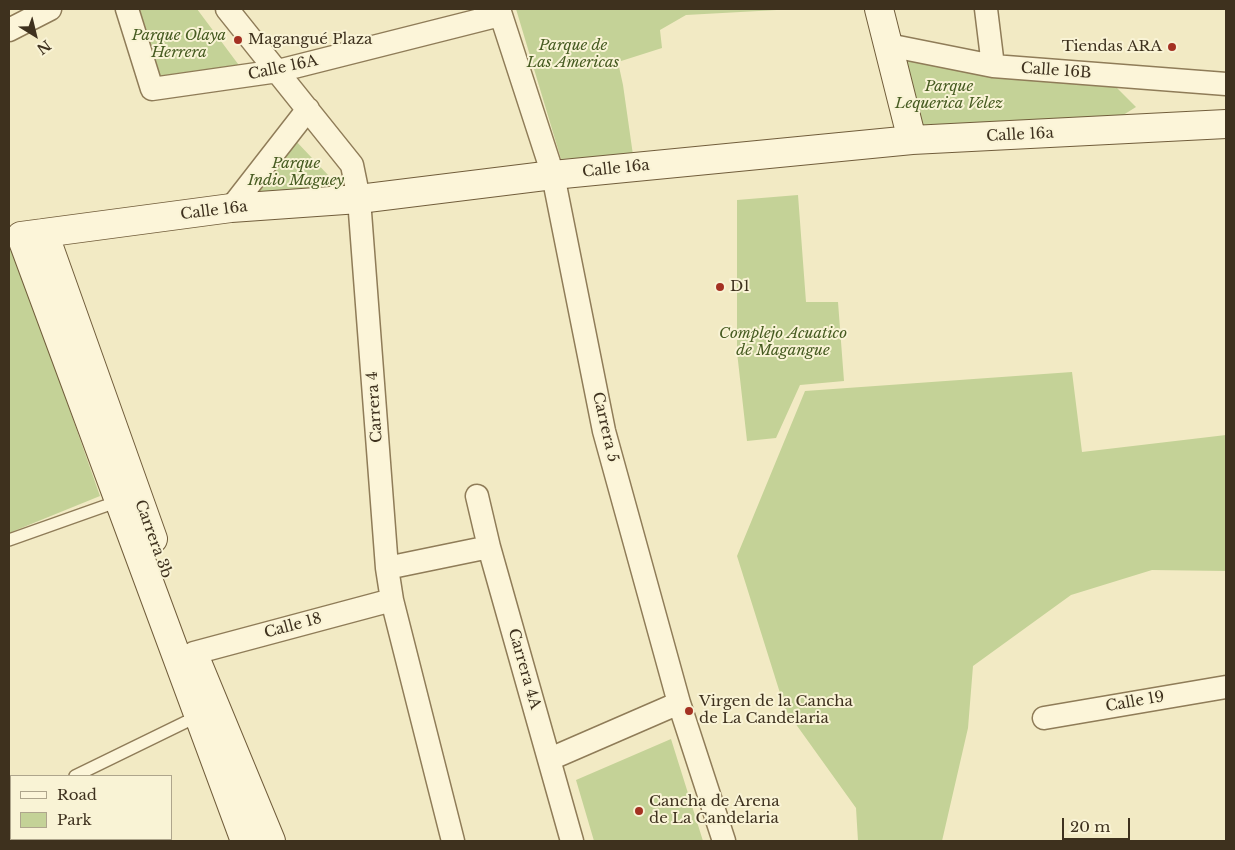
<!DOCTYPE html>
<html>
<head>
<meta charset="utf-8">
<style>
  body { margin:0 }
  #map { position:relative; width:1235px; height:850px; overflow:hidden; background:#f2eac4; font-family:"Libre Baskerville",serif }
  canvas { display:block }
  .frame { position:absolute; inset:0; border:10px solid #3e311e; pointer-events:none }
  .legend { position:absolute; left:10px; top:775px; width:162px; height:65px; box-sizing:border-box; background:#f9f3d5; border:1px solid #aea58c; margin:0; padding:6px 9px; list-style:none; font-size:15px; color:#3e311e }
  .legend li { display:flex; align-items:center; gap:10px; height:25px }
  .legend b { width:25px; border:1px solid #aea58c }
  .north { position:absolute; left:10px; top:10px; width:50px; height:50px; -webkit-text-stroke:4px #f9f3d5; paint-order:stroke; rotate:144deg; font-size:14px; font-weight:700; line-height:20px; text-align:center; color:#3e311e }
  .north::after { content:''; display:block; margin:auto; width:18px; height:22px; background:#3e311e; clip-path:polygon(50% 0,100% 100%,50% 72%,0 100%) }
  .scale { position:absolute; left:1062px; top:818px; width:68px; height:22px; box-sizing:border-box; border:2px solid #3e311e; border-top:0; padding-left:6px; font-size:15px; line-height:18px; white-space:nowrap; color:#3e311e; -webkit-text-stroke:4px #f9f3d5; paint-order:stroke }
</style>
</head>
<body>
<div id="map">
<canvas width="1235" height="850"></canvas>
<div class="frame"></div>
<ul class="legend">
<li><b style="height:6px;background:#fcf5d9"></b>Road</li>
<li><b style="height:14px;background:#c4d297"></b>Park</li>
</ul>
<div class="north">N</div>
<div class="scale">20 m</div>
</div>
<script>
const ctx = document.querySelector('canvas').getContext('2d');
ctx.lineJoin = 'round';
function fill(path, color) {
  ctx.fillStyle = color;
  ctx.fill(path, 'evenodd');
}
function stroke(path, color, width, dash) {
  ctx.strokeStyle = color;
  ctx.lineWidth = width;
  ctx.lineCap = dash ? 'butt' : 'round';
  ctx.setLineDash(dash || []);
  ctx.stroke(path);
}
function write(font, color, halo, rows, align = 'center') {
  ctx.font = font + ' "Libre Baskerville",serif';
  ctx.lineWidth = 4;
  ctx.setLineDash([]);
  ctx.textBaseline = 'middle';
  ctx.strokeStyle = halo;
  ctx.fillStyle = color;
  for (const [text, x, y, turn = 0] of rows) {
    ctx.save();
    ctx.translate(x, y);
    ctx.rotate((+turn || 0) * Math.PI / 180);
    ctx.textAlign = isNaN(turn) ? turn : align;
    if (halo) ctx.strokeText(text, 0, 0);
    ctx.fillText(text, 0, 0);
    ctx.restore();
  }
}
const green = new Path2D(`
  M131,9h66l47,63 -90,10z
  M516,9h279l-109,6 -26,15 2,18 -44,14 5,23 10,70 -72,4z
  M902,51l214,36 20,20 -16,10 -201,15z
  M295,140l50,53 -93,2z
  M798,195l8,107h32l6,79 -44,4 -24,53 -29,3 -10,-89v-152z
  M11,250l26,67 63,179 -91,37v-282z
  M1072,372l10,80 144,-17v136l-74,-1 -81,25 -98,71 -5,62 -26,113h-84l-2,-33 -71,-99 -48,-153 68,-165z
  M671,739l32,102h-109l-18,-61z`);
const lane = new Path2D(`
  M9,540l110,-39
  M75,776l123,-60`);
const street = new Path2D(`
  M127,9l25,80 126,-18 222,-56
  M227,9l125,156 7,34 28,369 5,32 61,241
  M499,9l54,166 51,256 75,272 45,138
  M986,9l7,57
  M9,30l41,-21
  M888,45l105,21 233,18
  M231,208l77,-99
  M477,496l12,51 83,294
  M387,568l102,-21
  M194,653l198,-53
  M1044,718l182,-31
  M550,759l129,-56`);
const secondary = new Path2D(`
  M879,9l33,131
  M44,233l109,306
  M197,662l74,179
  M245,841l-224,-605 210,-28 128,-9 194,-24 359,-35 314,-16`);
const markers = [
  [238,40,5,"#a43122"],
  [1172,47,5,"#a43122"],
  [720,287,5,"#a43122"],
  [689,711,5,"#a43122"],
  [639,811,5,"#a43122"]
];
const parkNames = [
  ["Parque Olaya",179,36],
  ["Herrera",179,53],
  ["Parque de",573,46],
  ["Las Americas",573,63],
  ["Parque",949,87],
  ["Lequerica Velez",949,104],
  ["Parque",296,164],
  ["Indio Maguey",296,181],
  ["Complejo Acuatico",783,334],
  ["de Magangue",783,351]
];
const poiNames = [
  ["Magangué Plaza",248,40],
  ["Tiendas ARA",1162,47,"right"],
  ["D1",730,287],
  ["Virgen de la Cancha",699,702],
  ["de La Candelaria",699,719],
  ["Cancha de Arena",649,802],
  ["de La Candelaria",649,819]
];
const streetNames = [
  ["Calle 16A",283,68,-12],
  ["Calle 16B",1056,71,4],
  ["Calle 16a",1020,135,-3],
  ["Calle 16a",616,169,-6],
  ["Calle 16a",214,211,-7],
  ["Carrera 4",375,407,-94],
  ["Carrera 5",605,427,77],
  ["Carrera 3b",153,539,70],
  ["Calle 18",293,626,-15],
  ["Carrera 4A",524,669,74],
  ["Calle 19",1135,702,-10]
];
fill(green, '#c4d297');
stroke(lane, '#8f7c58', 14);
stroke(street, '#8f7c58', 25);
stroke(secondary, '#715d3b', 30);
stroke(lane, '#fcf5d9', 11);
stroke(street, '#fcf5d9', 22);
stroke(secondary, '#fcf5d9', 28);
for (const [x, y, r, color] of markers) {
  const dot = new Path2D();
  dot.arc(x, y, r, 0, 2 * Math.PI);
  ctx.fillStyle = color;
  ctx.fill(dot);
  stroke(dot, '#f9f3d5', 2);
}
write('italic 15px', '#475c22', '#f9f3d5', parkNames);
write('15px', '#3e311e', '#f9f3d5', poiNames, 'left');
write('15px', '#3e311e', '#f9f3d5', streetNames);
</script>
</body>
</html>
